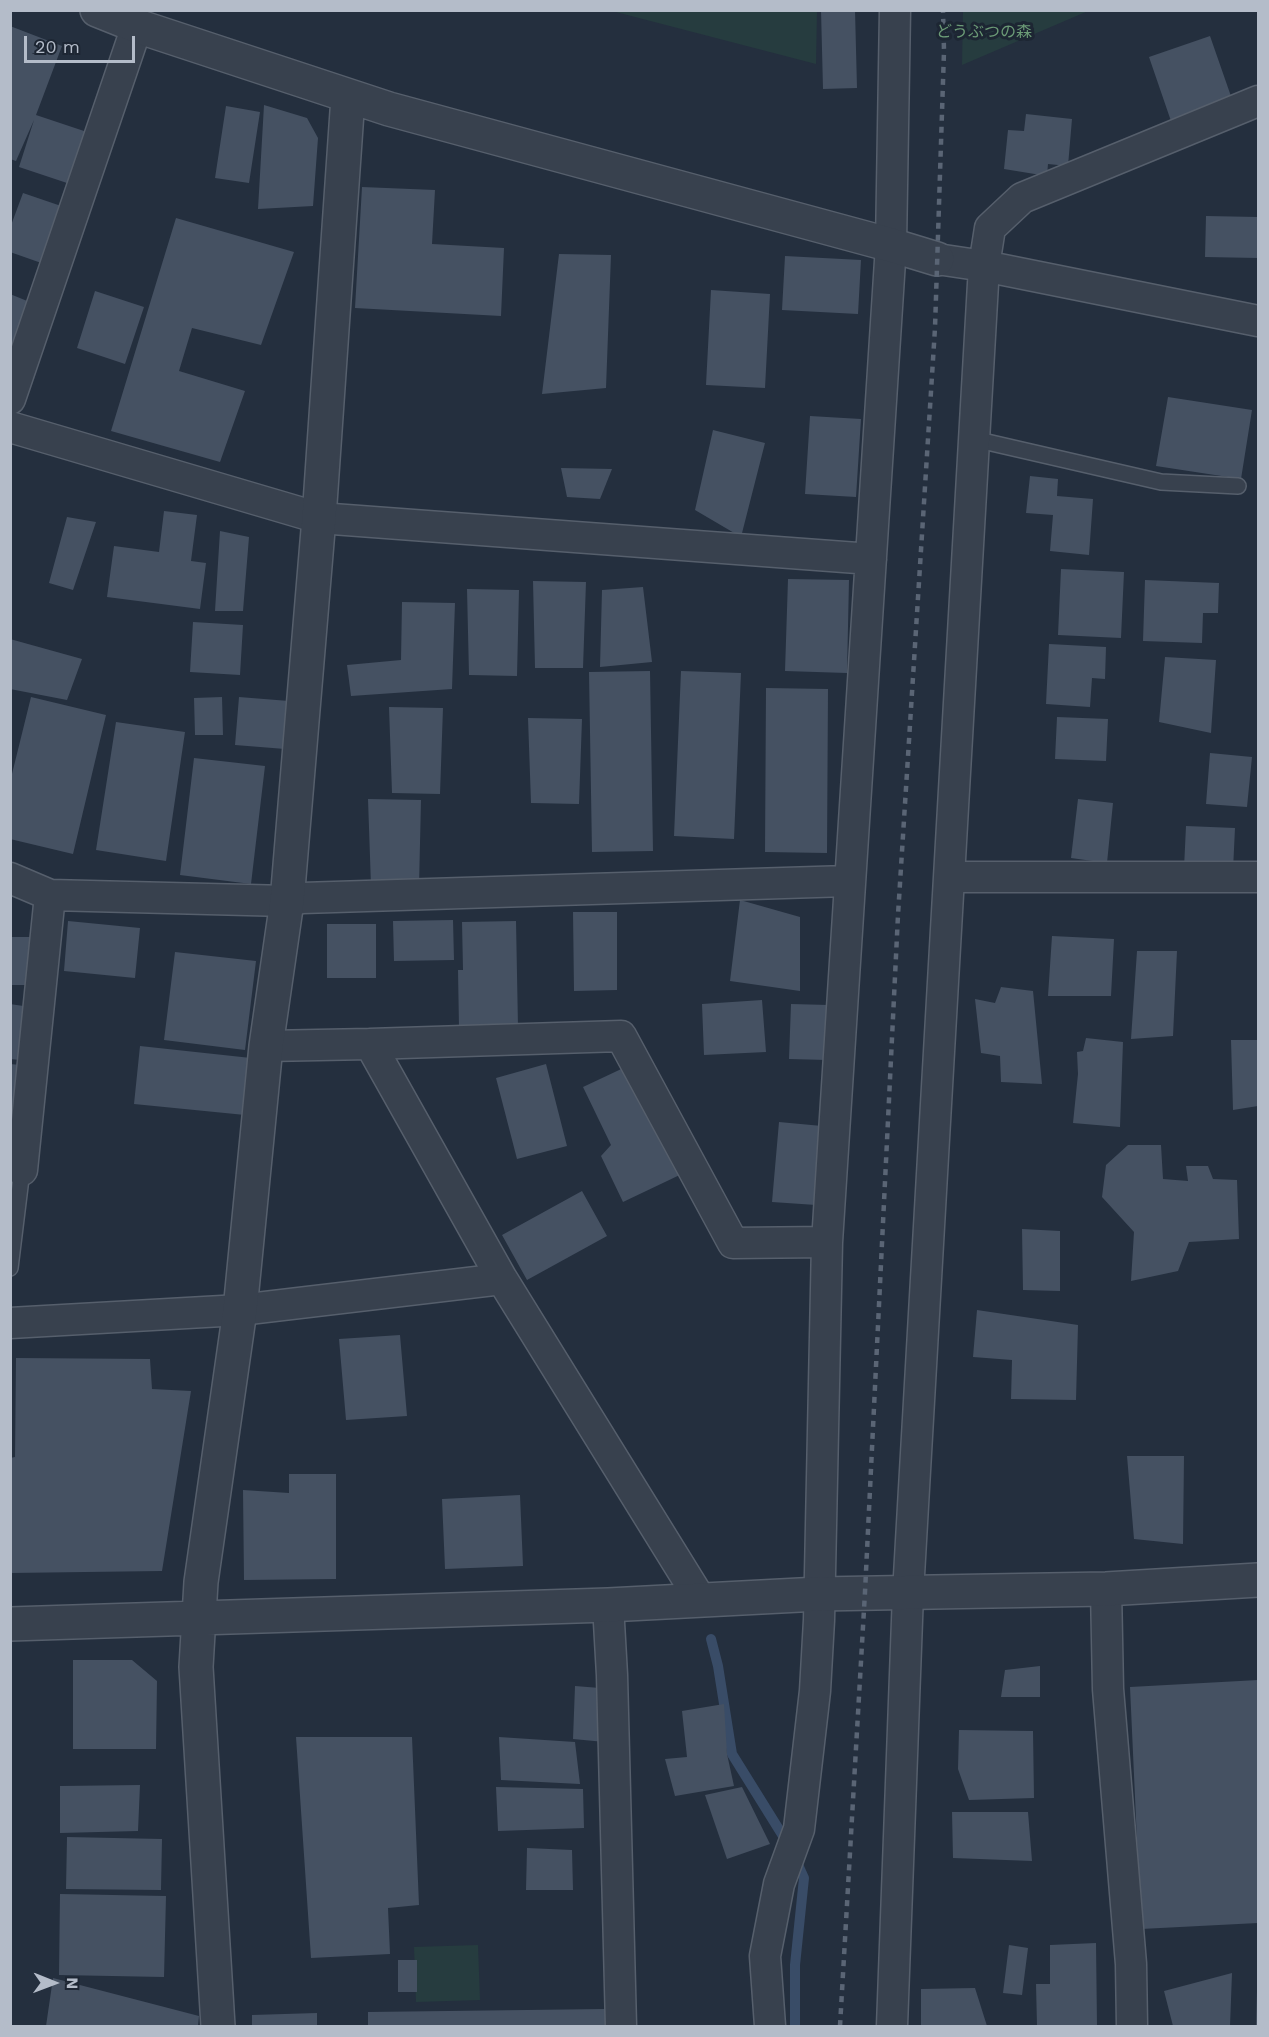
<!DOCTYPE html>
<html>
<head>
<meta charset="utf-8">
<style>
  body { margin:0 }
  #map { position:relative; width:1269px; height:2037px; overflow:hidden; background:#242f3e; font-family:"Work Sans",sans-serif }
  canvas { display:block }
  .frame { position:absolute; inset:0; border:12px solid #b4bcc9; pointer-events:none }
  .north { position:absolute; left:24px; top:1953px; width:60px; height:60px; -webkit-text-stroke:4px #1d2633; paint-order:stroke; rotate:91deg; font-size:16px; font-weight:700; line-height:24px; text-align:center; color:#b4bcc9 }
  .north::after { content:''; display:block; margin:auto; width:21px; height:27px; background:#b4bcc9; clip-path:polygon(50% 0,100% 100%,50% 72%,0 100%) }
  .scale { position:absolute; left:24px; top:36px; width:111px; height:27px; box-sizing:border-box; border:3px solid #b4bcc9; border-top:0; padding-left:8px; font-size:18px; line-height:21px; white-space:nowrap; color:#b4bcc9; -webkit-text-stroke:4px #1d2633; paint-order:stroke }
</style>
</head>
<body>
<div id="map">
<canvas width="1269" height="2037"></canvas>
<div class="frame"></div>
<div class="north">N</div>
<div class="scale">20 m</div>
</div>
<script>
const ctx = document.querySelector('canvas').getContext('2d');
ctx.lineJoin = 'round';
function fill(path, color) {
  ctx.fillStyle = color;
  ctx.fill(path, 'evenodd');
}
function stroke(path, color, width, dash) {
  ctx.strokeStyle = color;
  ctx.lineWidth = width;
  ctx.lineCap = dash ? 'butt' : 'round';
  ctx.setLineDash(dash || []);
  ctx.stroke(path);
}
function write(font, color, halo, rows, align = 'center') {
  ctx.font = font + ' "Work Sans","Noto Sans JP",sans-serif';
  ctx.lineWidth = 6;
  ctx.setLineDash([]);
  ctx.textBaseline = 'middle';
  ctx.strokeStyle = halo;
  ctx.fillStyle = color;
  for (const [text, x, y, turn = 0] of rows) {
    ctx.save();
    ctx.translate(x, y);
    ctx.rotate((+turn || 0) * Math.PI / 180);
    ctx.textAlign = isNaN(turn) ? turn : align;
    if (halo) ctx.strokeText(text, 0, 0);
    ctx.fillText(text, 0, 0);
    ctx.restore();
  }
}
const green = new Path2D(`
  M612,11h205l-1,53z
  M963,11v-1l125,1 -126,54z
  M478,1945l2,55 -64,2 -2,-55z`);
const stream = new Path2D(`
  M711,1639l7,27 14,88 56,90
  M795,1858l9,20 -9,87v61`);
const building = new Path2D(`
  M821,10h34l2,78 -34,1z
  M10,26l52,20 -26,69 57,19 -17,52 -57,-19 15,-47 -18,41 -6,-2z
  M1210,36l23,66 -61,22 -23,-67z
  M264,105l43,13 11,20 -5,68 -55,3z
  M226,106l34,6 -11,71 -34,-5z
  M1026,114l46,5 -4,47 -20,-2 -1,12 -43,-7 4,-39 16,1z
  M362,187l73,3 -3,54 72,4 -3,68 -146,-8z
  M23,193l44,15 -20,57 -37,-13v-24z
  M1206,216l52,1v41l-53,-1z
  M176,218l118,34 -33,93 -69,-17 -13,43 66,20 -25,71 -109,-31z
  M559,254l52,1 -5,133 -64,6z
  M785,256l76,4 -3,54 -76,-4z
  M711,290l59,4 -5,94 -59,-3z
  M95,291l49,16 -19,57 -48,-16z
  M10,294l27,11 -27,51z
  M1168,397l84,13 -11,69 -85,-13z
  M810,416l51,3 -5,78 -51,-3z
  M713,430l52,13 -24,94 -46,-27z
  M561,468l51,1 -12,30 -33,-2z
  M1030,476l28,3 -1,17 36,3 -4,56 -39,-4 3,-36 -27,-2z
  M164,511l33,4 -6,46 15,2 -6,46 -93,-12 7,-51 45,6z
  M67,517l29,5 -23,68 -24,-7z
  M220,531l29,6 -6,74h-28z
  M1061,569l63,3 -3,66 -63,-3z
  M788,579l61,1 -2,93 -62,-2z
  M1145,580l74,3 -1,30h-15l-1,30 -59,-2z
  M533,581l53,1 -3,86h-48z
  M643,587l9,75 -52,5 2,-77z
  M467,589l52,1 -2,86 -48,-1z
  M402,602l53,1 -3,86 -101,7 -4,-31 54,-5z
  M193,622l50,3 -3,50 -50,-3z
  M10,639l72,20 -15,41 -57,-11z
  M1049,644l57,3 -1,32 -13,-1 -2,29 -44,-3z
  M1165,657l51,3 -5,73 -52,-11z
  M650,671l3,180 -61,1 -3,-180z
  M681,671l60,2 -7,166 -60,-3z
  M766,688l62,1 -1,164 -62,-1z
  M31,697l75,18 -33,139 -63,-15v-57z
  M222,697l1,38h-28l-1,-37z
  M239,697l50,4 -4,48 -50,-4z
  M389,707l54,1 -3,86 -48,-1z
  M1057,717l51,2 -2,42 -51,-2z
  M528,718l54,1 -3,85 -48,-1z
  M116,722l69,10 -19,129 -70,-11z
  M1210,753l42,4 -5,50 -41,-3z
  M194,758l71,8 -14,118 -71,-9z
  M368,799l53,1 -2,87 -48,-1z
  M1078,799l35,4 -6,60 -36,-5z
  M1186,826l49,2 -2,42 -49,-2z
  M740,900l60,17v74l-70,-10z
  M573,912h44v78l-43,1z
  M453,920l1,40 -60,1 -1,-40z
  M68,921l72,7 -5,50 -71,-7z
  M516,921l2,106 -59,1 -1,-58h5l-1,-48z
  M327,924h49v54h-49z
  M1052,936l62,3 -3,57h-63z
  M10,937h25v48h-25z
  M1137,951h40l-4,85 -42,3z
  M175,952l81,9 -11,89 -81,-10z
  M1001,987l32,4 9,93 -41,-2 -1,-26 -19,-3 -6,-54 20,4z
  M762,1000l4,52 -62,3 -2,-51z
  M10,1004l20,3 -10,53 -10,-1z
  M791,1004l38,1 -2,55 -38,-1z
  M1086,1038l37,4 -3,85 -47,-4 5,-49 -1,-22 6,-1z
  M1231,1040h27v66l-25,4z
  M140,1046l111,12 -6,57 -111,-11z
  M634,1063l52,109 -63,30 -22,-46 10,-11 -28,-58z
  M10,1064l11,1 -5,66h-6z
  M546,1064l21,82 -50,13 -21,-81z
  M779,1122l43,4 -6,79 -44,-3z
  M1128,1145h33l2,34 25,2 -2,-15h22l5,13 24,1 2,59 -50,3 -11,29 -47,10 3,-49 -32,-35 4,-32z
  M582,1191l25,45 -80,44 -25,-45z
  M1022,1229l38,2v60l-37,-1z
  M977,1310l101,15 -2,75 -65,-1 1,-39 -39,-3z
  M400,1335l7,81 -61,4 -7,-81z
  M16,1358l134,1 2,30 39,2 -29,180 -152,2v-115l5,-1z
  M1127,1456h57l-1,88 -49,-5z
  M289,1474h47v105l-92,1 -1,-90 46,3z
  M520,1495l3,71 -78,3 -3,-70z
  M73,1660h59l25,21 -1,68h-83z
  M1040,1666v31h-39l4,-27z
  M1258,1680v243l-117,6 -11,-242z
  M575,1686l50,4 1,54 -53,-5z
  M724,1704l3,50 7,32 -59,10 -10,-37 22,-2 -5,-46z
  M959,1730l74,1 1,67 -65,2 -11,-31z
  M296,1737h116l7,168 -31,3 2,46 -79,4z
  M499,1737l76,5 5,42 -79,-4z
  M140,1785l-2,46 -78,2v-47z
  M496,1787l87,2 1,39 -86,3z
  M742,1787l28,57 -43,15 -22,-64z
  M952,1812h76l4,49 -79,-3z
  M67,1837l95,2 -1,51 -95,-1z
  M527,1848l45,2 1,40h-47z
  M60,1894l106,2 -2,81 -105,-2z
  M1096,1943l1,83h-60l-1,-42h14v-39z
  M1009,1945l19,3 -6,47 -19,-2z
  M398,1960h19v32h-19z
  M1232,1973l-2,53h-57l-9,-35z
  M53,1978l146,38 -1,10h-152z
  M975,1988l12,38h-66v-37z
  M1257,1990h1v36h-2z
  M605,2009v17h-237v-14z
  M317,2013v13h-65v-11z`);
const service = new Path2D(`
  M974,439l187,43 77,4
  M10,1268l12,-98`);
const minor = new Path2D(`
  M937,259l47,7 274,55
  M10,399l127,-373
  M10,427l309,91 552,41
  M949,877h309
  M10,878l40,17 237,6 15,-3 546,-17
  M370,1044l251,-8 112,207 94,-1
  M266,1046l104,-2 132,235 198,320
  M22,1170l28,-275
  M10,1323l230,-13 262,-31
  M1106,1589l2,100 23,275 1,62
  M608,1605l4,70 9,351
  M770,2026l-5,-70 14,-72 20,-55 16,-138 4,-71 8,-378 64,-997 4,-235
  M892,2026l16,-433 76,-1327 6,-38 32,-30 236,-97`);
const tertiary = new Path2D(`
  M97,10l40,16 252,83 502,136 46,14
  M10,1624l598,-19 211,-11 287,-5 152,-9
  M218,2026l-22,-359 5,-85 39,-272 26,-264 21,-145 32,-383 29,-421`);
const rail = new Path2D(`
  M840,2026l25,-434 33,-677 37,-587 9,-277 -1,-41`);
const parkNames = [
  ["どうぶつの森",984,32]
];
fill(green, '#263c3f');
stroke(stream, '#394c67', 10);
fill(building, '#455162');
stroke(service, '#565f6c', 18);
stroke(minor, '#565f6c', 33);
stroke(tertiary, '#565f6c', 36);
stroke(service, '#38414e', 15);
stroke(minor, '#38414e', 30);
stroke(tertiary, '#38414e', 33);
stroke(rail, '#5a6575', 4.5, [6, 6]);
write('16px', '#6b9a76', '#1d2633', parkNames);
</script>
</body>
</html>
